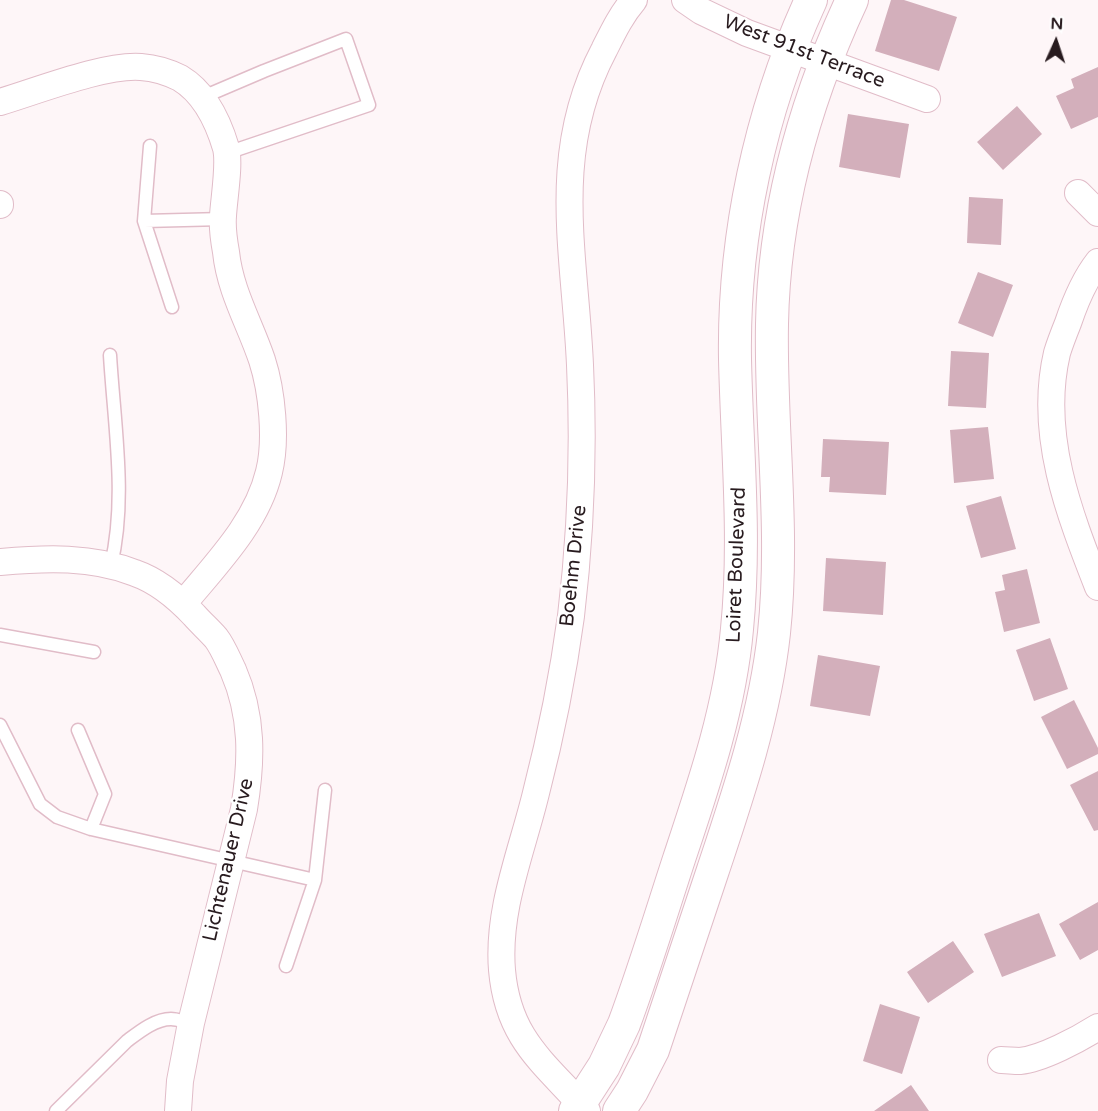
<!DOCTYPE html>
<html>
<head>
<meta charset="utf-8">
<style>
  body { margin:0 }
  #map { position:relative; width:1098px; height:1111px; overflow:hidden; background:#fef6f8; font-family:"Varela Round",sans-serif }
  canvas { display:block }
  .north { position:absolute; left:1026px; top:12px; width:60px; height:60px; -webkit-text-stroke:4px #fff; paint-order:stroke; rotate:3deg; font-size:16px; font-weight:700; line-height:24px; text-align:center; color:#281b1f }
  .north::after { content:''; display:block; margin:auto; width:21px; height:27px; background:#281b1f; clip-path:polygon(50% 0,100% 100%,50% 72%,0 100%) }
</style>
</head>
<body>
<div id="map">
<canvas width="1098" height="1111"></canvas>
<div class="north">N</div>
</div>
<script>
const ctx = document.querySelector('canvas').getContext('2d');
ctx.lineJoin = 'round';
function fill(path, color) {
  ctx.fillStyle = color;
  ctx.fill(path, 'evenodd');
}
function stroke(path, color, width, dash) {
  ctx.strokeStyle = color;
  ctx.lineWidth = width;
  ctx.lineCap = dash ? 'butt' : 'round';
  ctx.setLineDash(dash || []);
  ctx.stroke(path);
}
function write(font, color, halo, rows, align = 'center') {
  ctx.font = font + ' "Varela Round",sans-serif';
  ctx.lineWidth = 5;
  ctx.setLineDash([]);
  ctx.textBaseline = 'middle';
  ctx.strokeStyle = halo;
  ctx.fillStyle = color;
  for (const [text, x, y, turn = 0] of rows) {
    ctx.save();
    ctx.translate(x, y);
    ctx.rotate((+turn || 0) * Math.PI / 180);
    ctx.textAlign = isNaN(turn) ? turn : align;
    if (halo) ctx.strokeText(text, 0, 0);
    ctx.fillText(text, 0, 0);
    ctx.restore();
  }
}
const building = new Path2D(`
  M891,0h13l53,17 -18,54 -64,-20z
  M1098,67v50l-27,12 -15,-33 18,-8 -3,-9z
  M1017,106l25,28 -39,36 -26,-28z
  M848,114l61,10 -9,54 -61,-11z
  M969,197l34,2 -2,46 -34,-2z
  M978,272l35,13 -20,52 -35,-14z
  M951,351l38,2 -3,55 -38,-2z
  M988,427l6,52 -40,4 -4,-53z
  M823,439l66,3 -3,53 -57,-3 1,-15h-9z
  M1001,496l15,53 -35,9 -15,-52z
  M826,558l60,4 -3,53 -60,-4z
  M1027,569l13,54 -36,9 -9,-40 10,-2 -3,-15z
  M1050,638l18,51 -34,12 -18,-51z
  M818,655l62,11 -10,50 -60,-10z
  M1074,700l24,48v6l-31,15 -26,-52z
  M1098,771v59l-4,1 -24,-46z
  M1098,902v48l-18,10 -21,-36z
  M1039,913l17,43 -54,21 -18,-43z
  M953,941l21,31 -46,31 -21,-31z
  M880,1004l40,13 -18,57 -39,-13z
  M911,1085l18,26h-55z`);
const service = new Path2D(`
  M203,97l61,-26 82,-32 23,66 -142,48
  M144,221l6,-75
  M172,307l-28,-86 79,-2
  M110,355c4,68 17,144 1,210
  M0,635l94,17
  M0,725l40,79 17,13 34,12 224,51
  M78,730l27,64 -14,35
  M286,966l29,-86 10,-90
  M56,1111l71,-70c12,-9 28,-22 44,-22 6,0 14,3 20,4`);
const minor = new Path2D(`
  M685,0l16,11 46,22 180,66
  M0,102c37,-11 105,-38 141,-35 13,1 27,5 39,11 25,15 38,43 46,70 4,16 -2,50 -3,68 -1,12 1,25 3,36 4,39 24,72 36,108 10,31 15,80 7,112 -12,51 -53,92 -86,132
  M1078,193l20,20
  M0,204v1
  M1098,262c-14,18 -23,40 -30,61 -4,10 -8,20 -11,30 -19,81 12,160 41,234
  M0,562c45,-4 92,-6 135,11 23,8 43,25 59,42 7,8 15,15 22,23 7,9 12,22 17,32 20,46 19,90 11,139l-53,214 -11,58 -2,30
  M1001,1060c6,0 12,1 19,1 22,-2 59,-22 78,-34
  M587,1111c-42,-48 -79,-71 -85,-141 -5,-61 20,-119 34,-177 15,-58 27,-118 35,-177 10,-84 13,-168 9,-251 -5,-112 -31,-211 24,-315 9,-18 17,-35 30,-50`);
const tertiary = new Path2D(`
  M575,1111l29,-45 20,-42c20,-54 37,-110 55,-165 25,-75 51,-151 58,-230 9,-90 0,-180 -2,-270 -2,-122 25,-248 76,-359
  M619,1111l13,-20 21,-41c20,-60 40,-120 60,-180 26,-78 52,-155 61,-237 11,-103 -4,-206 -2,-309 2,-112 33,-223 80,-324`);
const streetNames = [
  ["West 91st Terrace",804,52,21],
  ["Loiret Boulevard",737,565,-88],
  ["Boehm Drive",574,566,-84],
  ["Lichtenauer Drive",229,860,-77]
];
fill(building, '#d3afbb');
stroke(service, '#e1bcc8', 15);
stroke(minor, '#e1bcc8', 28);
stroke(tertiary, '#e1bcc8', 34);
stroke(service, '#fff', 12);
stroke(minor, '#fff', 26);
stroke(tertiary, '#fff', 32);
write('20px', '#281b1f', '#fff', streetNames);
</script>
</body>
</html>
